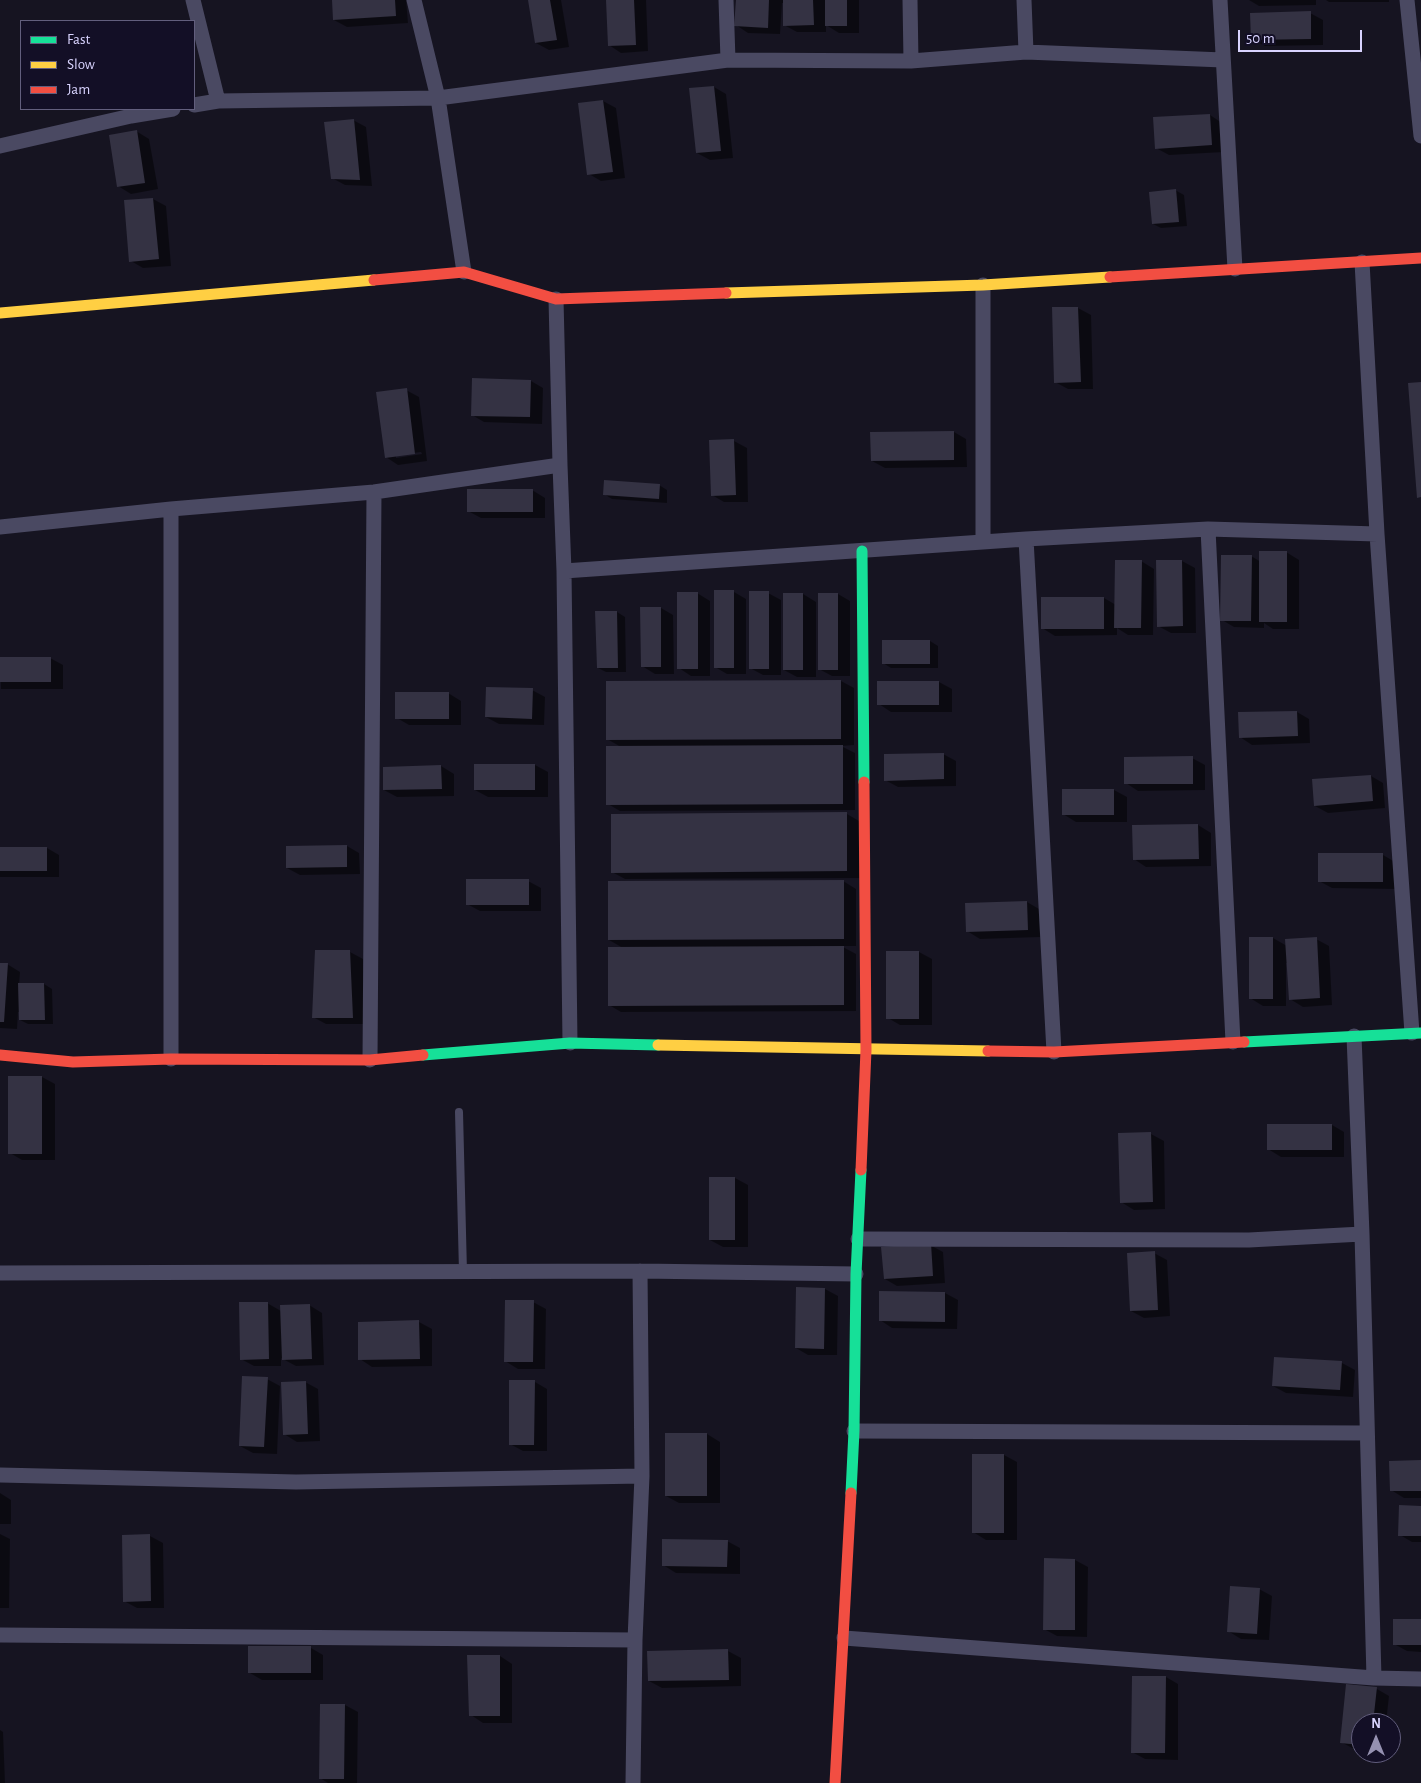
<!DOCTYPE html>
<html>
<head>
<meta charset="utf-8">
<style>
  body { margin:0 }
  #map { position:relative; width:1421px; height:1783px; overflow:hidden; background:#161421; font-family:"Alegreya Sans",sans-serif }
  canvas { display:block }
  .legend { position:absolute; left:20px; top:20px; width:175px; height:90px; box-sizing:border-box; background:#130f26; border:1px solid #625e7d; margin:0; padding:6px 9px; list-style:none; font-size:15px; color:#d9d4ff }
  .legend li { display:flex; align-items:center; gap:10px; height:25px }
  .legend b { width:25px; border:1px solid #625e7d }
  .north { position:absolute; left:1351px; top:1713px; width:50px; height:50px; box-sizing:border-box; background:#130f26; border:1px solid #625e7d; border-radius:50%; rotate:0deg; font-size:14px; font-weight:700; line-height:20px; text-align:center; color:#d9d4ff }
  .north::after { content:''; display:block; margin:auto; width:18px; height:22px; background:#9591b1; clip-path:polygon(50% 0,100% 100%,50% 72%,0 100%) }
  .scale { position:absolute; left:1238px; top:30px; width:124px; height:22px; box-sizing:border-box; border:2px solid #d9d4ff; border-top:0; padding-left:6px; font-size:15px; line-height:18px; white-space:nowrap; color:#d9d4ff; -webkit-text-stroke:4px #130f26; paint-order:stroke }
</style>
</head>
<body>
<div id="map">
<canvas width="1421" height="1783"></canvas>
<ul class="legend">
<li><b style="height:6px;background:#16e098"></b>Fast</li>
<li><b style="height:6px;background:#ffcf43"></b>Slow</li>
<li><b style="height:6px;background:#f24e42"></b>Jam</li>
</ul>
<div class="north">N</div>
<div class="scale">50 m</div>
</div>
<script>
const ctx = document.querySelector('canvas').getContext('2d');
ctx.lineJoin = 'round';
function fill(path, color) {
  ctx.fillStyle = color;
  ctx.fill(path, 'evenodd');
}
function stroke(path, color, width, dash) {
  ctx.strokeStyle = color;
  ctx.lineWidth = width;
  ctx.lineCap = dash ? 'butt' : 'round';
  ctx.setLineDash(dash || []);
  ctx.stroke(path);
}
const shadow = new Path2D(`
  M333,0h73l2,23 -61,4 -13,-7z
  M529,0h32l8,47 -20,3 -13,-7z
  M607,0h39l2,51 -27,2 -12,-8z
  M737,0h122v33h-20l-13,-8v7h-29l-13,-7v-22h-2l-2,31 -32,-1 -12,-8z
  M1249,0h67v5l-57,1z
  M1326,0h63v2h-60z
  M1310,13l13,7v25l-58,1 -13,-7z
  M714,87l12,7 7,64 -23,2 -13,-7z
  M603,101l13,7 9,70 -24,3 -12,-7z
  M1210,115l12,8 2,29 -55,3 -13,-7z
  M353,120l13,7 6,59 -27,-1 -13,-7z
  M136,131l13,8 9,50 -27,5 -13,-8z
  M1175,190l9,5 3,31 -26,2 -8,-4z
  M153,199l13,7 5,60 -28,2 -12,-7z
  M1078,308l13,7 2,74h-25l-13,-7 -2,-73z
  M531,381l12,7 -1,36 -58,-2 -12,-7z
  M406,390l13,7 8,64 -29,4 -12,-8zM421,452l1,2 -26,4v-3z
  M954,432l12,7 1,28 -82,1 -13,-7z
  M710,441h24l13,7 1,54h-24l-12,-7z
  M659,485l8,5v13l-55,-4 -8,-5z
  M532,490l13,8v20h-64l-13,-7z
  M1286,552l13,8v69h-26l-9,-6v5l-30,-1 -12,-7 29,-64 10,6z
  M1141,561l13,8 -1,66h-25l-11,-7v7l-62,1 -13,-8 62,-30 12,7z
  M1182,561l13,7 1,65h-25l-13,-7z
  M734,592l12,7v75h-19l-12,-7z
  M697,593l13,8v75h-19l-12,-8z
  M768,593l13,7v75h-18l-13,-7z
  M803,594l13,8v75h-19l-13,-7z
  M838,594l12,7v75h-18l-13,-7z
  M661,608l12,7 1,59h-19l-13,-8z
  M617,612l8,5 1,55h-20l-8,-4z
  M930,641l8,5v22h-47l-8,-5z
  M0,658h50l13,7v24h-62z
  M841,681l13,7v57l-13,1 14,7v57l-235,1 -12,-7 13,-57 -14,-8z
  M939,682l13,7v23h-61l-12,-8z
  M532,690l13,7 -1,28 -45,-1 -13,-7z
  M448,693l13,8v24h-52l-12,-7z
  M1297,712l12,7 1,24 -58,2 -12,-8z
  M943,754l13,7v25l-58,1 -13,-7z
  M1192,758l13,7v25l-67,1 -12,-8z
  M535,765l13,7v25h-60l-13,-7z
  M441,766l13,8v22l-57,1 -13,-7v-22z
  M1371,776l12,7 2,25 -57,5 -13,-7z
  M1063,790h51l13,7v25h-51l-13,-8z
  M847,814l12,7 1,57 -235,1 -13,-7z
  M1198,825l13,8v33l-65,1 -12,-8 -1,-33z
  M347,846l12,7 1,21 -60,1 -13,-7z
  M0,848h47l12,7v22h-59z
  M1383,855l12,7v27l-63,-1 -13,-7z
  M528,881l13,7v23h-61l-13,-7z
  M843,881l13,8v57h-15l15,8v57l-235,1 -12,-7 14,-57 -14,-8z
  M1027,902l12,7 1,28 -60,2 -13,-8z
  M1250,938h23l14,8 29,-7 13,7 3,59 -29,2 -13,-8 -2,-36h-2v43h-23l-13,-8z
  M350,952l13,7 3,65h-40l-13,-7z
  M888,952h31l13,7v66h-32l-12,-7z
  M0,964h7l13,8 -1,13 25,-1 8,5 1,35h-25l-8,-4v-8h-2l-1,17 -17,-1z
  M10,1077h32l13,7v76h-33l-12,-7z
  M1332,1125l12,7v25h-63l-13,-8z
  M1151,1134l13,7 1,68 -31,1 -13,-8z
  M735,1178l13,7v62h-25l-13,-7z
  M930,1245l13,7 2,31 -48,3 -12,-7z
  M1154,1253l13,7 3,56 -26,2 -13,-7z
  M825,1289l13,7 -1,59h-29l-12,-7z
  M945,1293l13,7 -1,29 -65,-1 -12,-8z
  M533,1302l13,7 -1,60h-27l-13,-8z
  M267,1303l14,8 28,-6 13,8 2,52 -28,1 -15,-8v8h-27l-13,-7z
  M419,1322l13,7v37l-60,1 -12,-8 -1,-36z
  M1275,1359l67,4 13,7 -2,27 -67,-4 -13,-7z
  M267,1379l13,7 -3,68 -24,-1 -13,-7z
  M305,1382l13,7 2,52 -23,1 -13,-8z
  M535,1382l12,7v62h-24l-13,-7z
  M666,1434h41l13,8v61h-41l-13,-7z
  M1004,1455l13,7v78h-31l-13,-8z
  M1421,1462v36h-17l-13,-8z
  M0,1493l11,7v24h-11z
  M1421,1507v35h-9l-12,-7z
  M0,1534l10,5 -1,69h-9z
  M150,1536l13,7 1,65h-27l-13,-7z
  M727,1541l13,7v26l-64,-1 -13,-8z
  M1045,1560h30l13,7 -1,70 -30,-1 -13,-7z
  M1259,1589l13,7 -3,44 -28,-1 -13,-8z
  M1421,1621v31l-14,-1 -13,-7z
  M311,1648l12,7v25h-61l-12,-7z
  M728,1651l13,7v28l-79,2 -13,-7z
  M500,1656l12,8v59h-29l-12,-8z
  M1166,1677l12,7v76l-33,-1 -13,-7z
  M1377,1689l12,7 -3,27h-25v27l-7,-1 -13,-7z
  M345,1705l13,7 -1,71h-29l-8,-5z
  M0,1730l3,2 2,51h-5z`);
const building = new Path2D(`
  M332,0h63l1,16 -63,4z
  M528,0h22l7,40 -22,3z
  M606,0h28l2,45 -28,1z
  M736,0h33l-1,28 -34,-2z
  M783,0h30l1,25 -31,1z
  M825,0h22v26h-22z
  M1311,11v28l-60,1 -1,-27z
  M714,86l7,65 -25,2 -7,-65z
  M603,100l10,72 -26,3 -9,-72z
  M1210,114l2,31 -57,4 -2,-32z
  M354,119l6,61 -29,-1 -7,-57z
  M137,130l8,53 -28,4 -8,-52z
  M1176,189l3,33 -27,2 -3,-32z
  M153,198l6,61 -30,3 -5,-62z
  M1052,307h26l3,75 -27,1z
  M472,378l59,2 -1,37 -59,-1z
  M1421,382v115l-4,1 -9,-115z
  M407,388l8,66 -30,4 -9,-66z
  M954,431v29l-83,1 -1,-29z
  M734,439l2,56 -25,1 -2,-56z
  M604,480l56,4 -1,15 -56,-4z
  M467,489h66v23h-66z
  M1259,551h28v71h-28z
  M1221,555h31l-1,66h-31z
  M1115,560h27l-1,68h-27z
  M1156,560h26l1,66 -26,1z
  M714,590h20v78h-20z
  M749,591h20v78h-20z
  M677,592h21v77h-21z
  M783,593h20v77h-20z
  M818,593h20v77h-20z
  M1041,597h63v32h-63z
  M640,607h21v60h-20z
  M595,611h22l1,57h-21z
  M882,640h48v24h-48z
  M0,657h51v25h-51z
  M841,680v59l-235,1v-59z
  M877,681h62v24h-62z
  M486,687l47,1 -1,31 -47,-2z
  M395,692h54v27h-54z
  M1297,711l1,25 -59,2 -1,-26z
  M843,745v59l-237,1v-59z
  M944,753v26l-60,2v-27z
  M1193,756v28h-69v-27z
  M474,764h61v26h-61z
  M441,765l1,24 -59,1v-23z
  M1371,775l2,26 -59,5 -2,-27z
  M1062,789h52v26h-52z
  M847,812v59l-236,2v-59z
  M1198,824l1,35 -66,1 -1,-35z
  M347,845v22l-61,1v-22z
  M0,847h47v24h-47z
  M1318,853h65v29h-65z
  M466,879h63v26h-63z
  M844,880v59l-236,1v-59z
  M1027,901l1,29 -62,2 -1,-29z
  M1249,937h24v62h-24z
  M1317,937l3,61 -31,2 -4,-61z
  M844,946v59l-236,1v-59z
  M315,950h35l3,68h-41z
  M886,951h33v68h-33z
  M0,963h8l-4,59h-4z
  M18,983h26l1,37h-26z
  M8,1076h34v78h-34z
  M1267,1124h65v26h-65z
  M1151,1132l2,70 -33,1 -2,-70z
  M709,1177h26v63h-26z
  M931,1243l2,33 -49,3 -3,-32z
  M1155,1251l3,59 -28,1 -3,-58z
  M796,1287l29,1 -1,61 -29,-1z
  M879,1291l66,1v30l-66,-1z
  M505,1300h29l-1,62h-29z
  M239,1302h29l1,57 -29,1z
  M310,1304l2,55 -30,1 -2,-55z
  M419,1320l1,39 -62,1v-38z
  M1274,1357l68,4 -2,29 -68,-4z
  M242,1376l26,1 -4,70 -25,-1z
  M509,1380h26l-1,65h-25z
  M306,1381l2,53 -25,1 -2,-53z
  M665,1433h42v63h-42z
  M972,1454h32v79h-32z
  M1421,1460v31h-31l-1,-30z
  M1399,1505l22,1v30h-23z
  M150,1534l1,67 -28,1 -1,-67z
  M662,1539l66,1 -1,27 -65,-1z
  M1044,1558l31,1v71h-32z
  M1230,1586l30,2 -3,46 -30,-2z
  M1393,1619h28v26h-28z
  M248,1646h63v27h-63z
  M728,1649l1,31 -81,1 -1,-30z
  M467,1655h33v61h-31z
  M1132,1676h34l-1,77h-34z
  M1346,1684l31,3 -4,36h-12v22l-21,-2z
  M320,1704h25l-1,75h-25z`);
const lane = new Path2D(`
  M459,1112l4,160`);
const street = new Path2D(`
  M193,0l25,101
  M414,0l24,98 26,174
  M726,0l2,60
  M910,0l1,61
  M1024,0l2,52
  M1220,0l15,269
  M1407,0l14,136
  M194,105l24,-4 220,-3 290,-38 183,1 115,-9 197,8
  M0,146l131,-30 42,-7
  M1362,262l15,272 35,499
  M983,285v257
  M556,299l4,166 4,106 6,472
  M171,509v550
  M0,527l171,-18 203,-17 186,-27
  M1208,529l25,513
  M1026,539l28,513
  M564,571l462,-32 182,-10 169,5
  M1354,1036l8,198
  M370,1060l4,-568
  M858,1239l391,1 113,-6 12,444
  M0,1273l640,-2 216,3
  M854,1431l513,2
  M0,1475l296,7 346,-6
  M0,1635l635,5
  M844,1638l530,40 47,1
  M633,1783l2,-143 7,-164 -2,-205`);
const fast = new Path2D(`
  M862,551l2,231
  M1244,1042l177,-9
  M423,1055l147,-12 88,2
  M851,1493l3,-62 2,-157 5,-104`);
const slow = new Path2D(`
  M726,293l257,-8 127,-8
  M0,313l374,-33
  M658,1045l330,6`);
const jam = new Path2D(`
  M1110,277l311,-19
  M374,280l90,-8 92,27 170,-6
  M988,1051l66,1 190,-10
  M0,1055l73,7 98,-3 199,1 53,-5
  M861,1170l5,-120 -2,-268
  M835,1783l16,-290`);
fill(shadow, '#0007');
fill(building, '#343243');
stroke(lane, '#4a4962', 8);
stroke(street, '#4a4962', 15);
stroke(fast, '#16e098', 11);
stroke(slow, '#ffcf43', 11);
stroke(jam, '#f24e42', 11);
</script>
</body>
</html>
